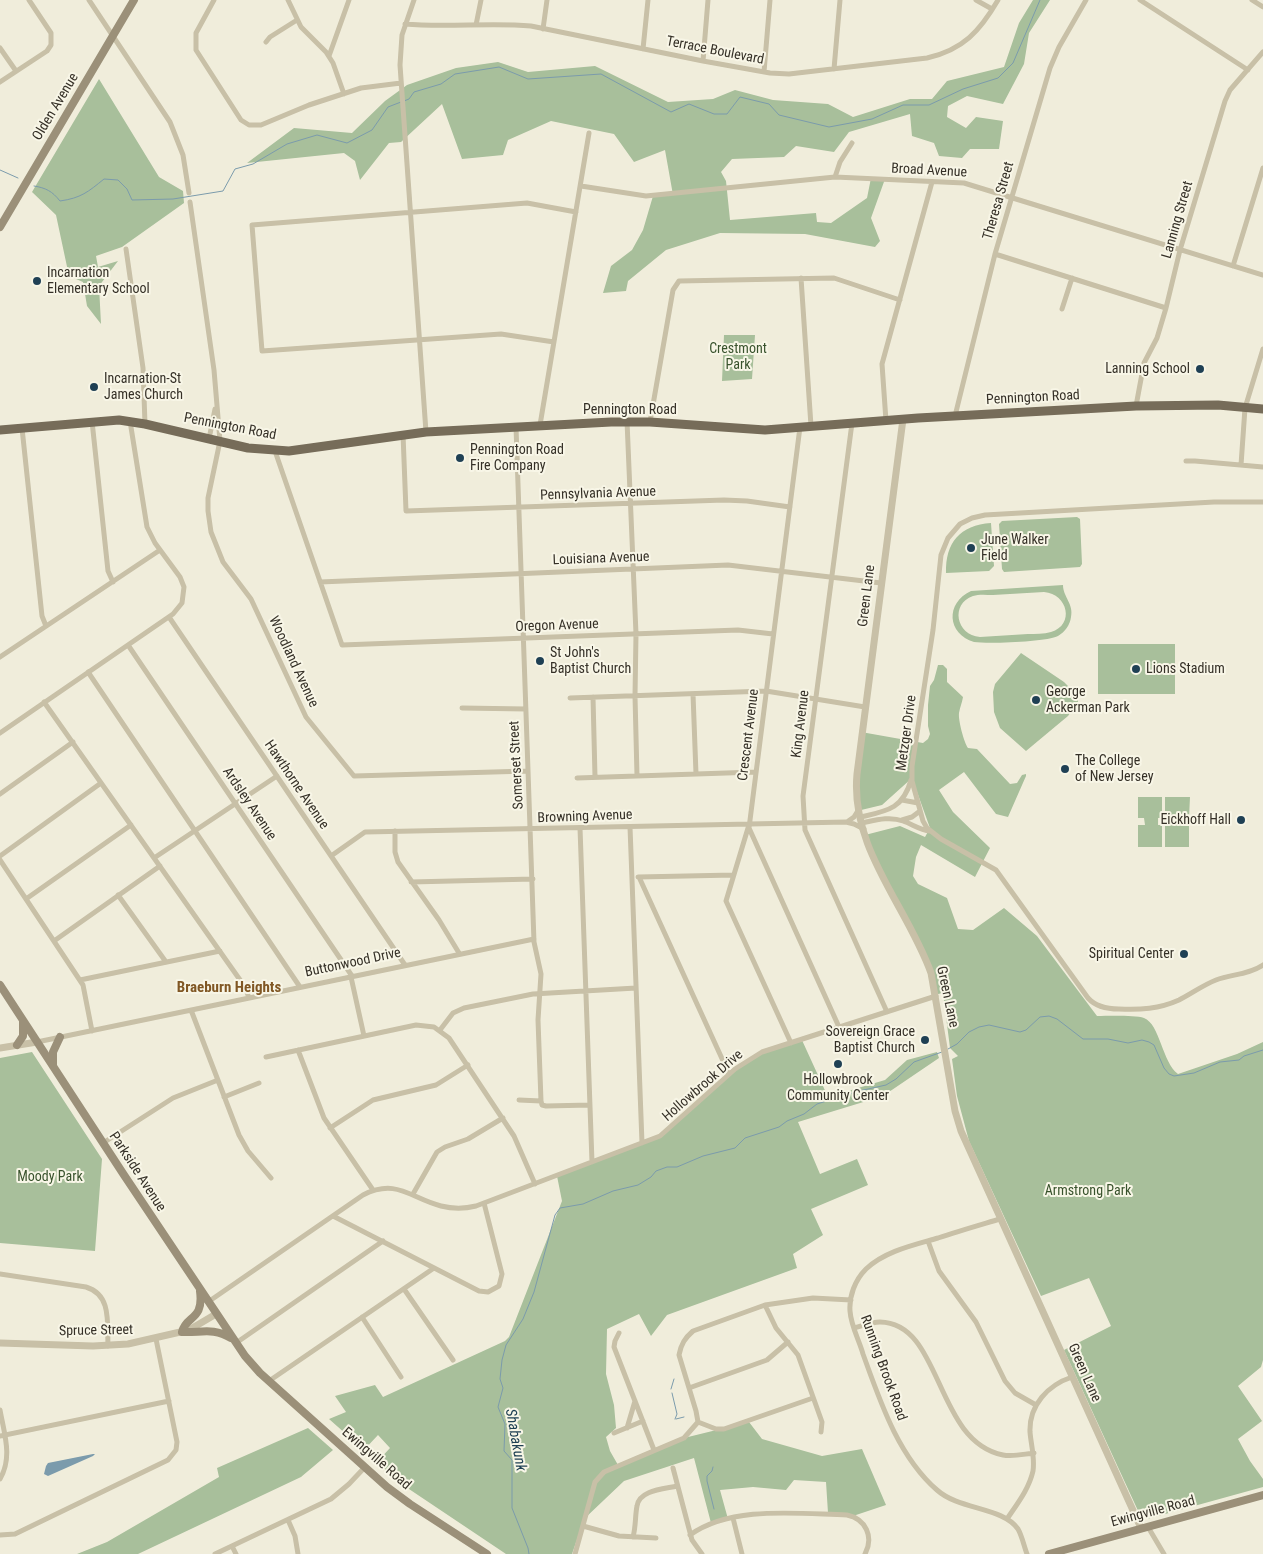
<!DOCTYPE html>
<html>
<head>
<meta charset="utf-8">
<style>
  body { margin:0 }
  canvas { display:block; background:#f0eddb }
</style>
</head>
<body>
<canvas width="1263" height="1554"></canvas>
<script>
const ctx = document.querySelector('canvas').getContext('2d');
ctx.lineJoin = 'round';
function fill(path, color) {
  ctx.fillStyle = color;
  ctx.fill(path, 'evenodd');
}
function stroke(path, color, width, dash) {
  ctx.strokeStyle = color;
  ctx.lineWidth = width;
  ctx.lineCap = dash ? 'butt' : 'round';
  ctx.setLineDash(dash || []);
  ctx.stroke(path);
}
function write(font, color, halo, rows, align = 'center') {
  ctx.font = font + ' "Roboto Condensed",sans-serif';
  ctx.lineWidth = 4;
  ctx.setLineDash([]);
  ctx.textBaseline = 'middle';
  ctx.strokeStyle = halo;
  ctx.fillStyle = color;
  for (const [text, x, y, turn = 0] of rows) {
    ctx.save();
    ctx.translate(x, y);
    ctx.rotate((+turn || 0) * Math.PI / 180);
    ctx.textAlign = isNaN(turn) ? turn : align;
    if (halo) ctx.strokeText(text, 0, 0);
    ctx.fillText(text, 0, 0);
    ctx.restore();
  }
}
const green = new Path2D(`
  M1033,0h17l-21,33 -5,31 -21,40 -36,-8 -19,10 -1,11 19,11 10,-11 27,4 -4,28h-29l-8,9 -23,-2 -5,-13 -22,-7 -2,-22 -61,18 -15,20 -38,-6 -12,11 -52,2 -11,13 5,9 4,39 86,-7 1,9 14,1 36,-25 4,-20 14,1 -14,39 9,23 -5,6 -70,-13 -85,-1 -54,17 -38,31 -2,10 -23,2 8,-27 21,-16 11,-20 10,-34 20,-1 -8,-45 -31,12 -20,-28 -63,-13 -43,19 -5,15 -41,4 -20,-55 -41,38 -12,1 -29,37 -5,-19 -11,-8 -97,10 47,-35 58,5 33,-32 22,-16 49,-17 42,-6 30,10 67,-6 73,36 45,-3 22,-9 38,10 55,4 25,13 57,-18h22l15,-18 57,-14 15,-44z
  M99,79l60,98 24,14 1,12 -62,44 -26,9 2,11 20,-6 -19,25 2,38 -14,-18 -4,-24 -14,-6 -13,-61 -24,-23z
  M724,335h31l-3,44 -30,2z
  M1077,517l3,2 2,45 -2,3 -76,5 -2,-3 -3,-45 3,-3z
  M991,523l3,43 -5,5 -43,2c-1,-30 14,-48 45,-50z
  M1063,585c0,12 11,19 8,32 -1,8 -6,15 -13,19 -11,6 -70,8 -84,6 -27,-8 -29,-39 -3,-51zM1044,592c24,2 31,33 7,40 -7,2 -16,2 -23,2 -16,1 -32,2 -48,3 -24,-2 -30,-33 -7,-41 6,-2 14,-1 20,-1 17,-1 34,-2 51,-3z
  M1098,644h77v50h-77z
  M1021,653l43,29 14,14v6l-10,14 -42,35 -26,-23 -6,-16 -1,-20 2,-8z
  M938,665h5l4,4v13l16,15c-1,6 -3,10 -4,16 -1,7 5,29 9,35l9,1 33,35 7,-1 5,-8 4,-1v2l-18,41 -12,-3 -32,-42 -25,18 14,22 37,36 -15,29 -54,-32 -5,12 -3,19 5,8 29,14 11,31 15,1 31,-22 33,28 60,80c11,0 38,-1 47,2 16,6 18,44 34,56l59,-20 26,-12v318l-2,7 -23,19 24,35 -24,18 12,22 13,18v8l-116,32 -7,-4 -76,-165 47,-24 -22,-48 -48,18 -72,-155 -12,-45 -5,-37 6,-3 -8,-8 -7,-55 -10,2 -7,-31 -61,-129 35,-9 25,11 5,-9 -18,-50 -30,27 -25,6 4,-79 62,11 5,-4 2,-5 -2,-8v-21l2,-19 4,-6z
  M1138,797h24v21h-4v7h4v22h-24v-22h7l-1,-7h-6z
  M1165,797h25l-1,21h-4v7h4v22h-24v-22h4v-7h-4z
  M801,1038l27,59 57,-17 22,-20 30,-8 2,6 -56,38 -85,26 22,52 37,-15 11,26 -57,24 12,26 -30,19 4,14 -130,47 -16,21 -12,-22 -32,15 -1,45 8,31 2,23 -10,9 4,14 8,14 66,-27 65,-16 13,17 60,17 40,-7 24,56 -33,11 -25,-3 -2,-31 -32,-2 -8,10 -33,-3 -33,3 8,29 -17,4 -17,-65 -70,23 -40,38 -12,35h-66l-106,-71 -23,-21 13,-14 -12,-13 -14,15 -35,-31 17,-7 -11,-16 40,-11 8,12 122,-56 4,-4 53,-136 -5,-25 104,-40 76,-69 39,-21z
  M32,1052l70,107 -7,92 -95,-8v-185z
  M308,1428l25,22 -32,27 -163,77h-61l30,-12 112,-65 -2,-9z`);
const water = new Path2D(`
  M93,1454h2l-2,2 -45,20 -4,-2 2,-8 2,-3z`);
const stream = new Path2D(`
  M404,101l5,-2 5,-7 27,-8 14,-10 44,-7 29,12 73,-5 70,38 18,-8 25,10h13l13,-17 29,7 10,11 50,12 43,-8 31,-14h26l34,-16 35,-11 15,-15 27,-63
  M0,170l18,8
  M34,186c12,2 18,5 26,15 21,-3 28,-9 44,-22l14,1 9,9 5,11 41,-1 50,-8 12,-22 18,-5 34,-20 30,-9 30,8 25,-13 16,-23 13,-5
  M948,1049l9,-5 12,-12 10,-5 10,-2 31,7 6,-2 14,-13 9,-1 8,3 26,20h25l20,4 14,-3 7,2 5,3 10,23 5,6 5,2 20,-3 26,-11 19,-2 5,-4 19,-6
  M671,1389l3,-10
  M672,1393l5,21 -2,5
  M676,1419l8,-2
  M713,1467l-1,4 -5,5v5l7,28
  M529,1554l-1,-6 -16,-40v-48l-8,-9 1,-27 -7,-17 5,-19 -3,-9 2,-19 4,-15 17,-26 11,-27 21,-77 5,-7 23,-4 30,-13 25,-6 13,-8 5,-6 11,-4h10l26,-11 32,-8 10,-10 34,-11 8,-6 17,-7 13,-10 42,-13 27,-6 10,-6 18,-17 28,-10`);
const minor = new Path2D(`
  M89,0l81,122 13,33 6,38
  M214,0l-18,33v17l45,70 8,5h12l48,-20 52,-17 40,-5
  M288,0l13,27 25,25 7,11 11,31
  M414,0l-12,35 -2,30 26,367
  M976,0l16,9
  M1140,0l108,70
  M1252,0l11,7
  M405,24c42,4 84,-2 126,2l172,35 67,12 19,1 138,-16c36,-8 53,-27 71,-58
  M476,25l5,-25
  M543,29l4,-29
  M266,42l4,-5 27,-17
  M0,48l16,23
  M643,49l5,-49
  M329,56l20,-56
  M703,61l5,-61
  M834,69l6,-69
  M764,72l6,-72
  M0,82l47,-31 4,-6v-12l-22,-33
  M835,177l5,-15 12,-19
  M581,186l65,10 189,-19 129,6 299,92
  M190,202l24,168 6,71 -12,57v13l3,21 12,30 28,37 55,118 48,59 174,-5
  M126,249l17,119 2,56
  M995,254l171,54
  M1233,266l30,-98
  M801,278l10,148
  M1062,309l10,-31
  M554,342l-53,-8 -239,17 -10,-126 275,-22 49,9
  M1136,406l8,-43 13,-25 9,-30 14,-58 45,-149 5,-11 33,-38
  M955,416l40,-162 55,-186 9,-21 27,-47
  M92,421l16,150 5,11
  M627,421l9,213 -1,62 2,80
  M886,421l-4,-57 50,-182
  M650,422l23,-132 6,-9 155,-3 66,22
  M852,423l-49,373 2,34 82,182
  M540,425l49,-292
  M516,427l18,515 7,32 -3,46 3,81
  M800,427l-51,401 90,199
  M22,428l20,188 4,10
  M403,434l3,77 318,-11 23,1 43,6
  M209,439l6,-30
  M275,451l67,194 396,-15 35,4
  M1186,461h9l68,6
  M1241,465l4,-57 18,-59
  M1263,502h-49l-229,13 -13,3 -12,6 -12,14 -7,17 -8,75 -21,136v15l11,40 4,7 14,11 55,31 92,128c8,9 19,11 31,11 21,1 40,0 60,-9 12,-6 24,-15 37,-20 16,-6 32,-5 47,-15
  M320,582l408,-17 153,18
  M169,617l236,348
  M128,645l224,331
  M0,657l160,-107
  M88,672l212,315
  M693,694l3,80
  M593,697l2,80
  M570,698l196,-7 99,16
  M44,702l201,285 4,11
  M462,708l64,1
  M0,733l173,-119 9,-11 2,-16 -4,-10 -25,-34 -8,-16 -17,-106
  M577,778l179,-6
  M0,794l73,-52
  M902,800l16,3
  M861,817c26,-6 42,-8 50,-37
  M902,820l10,-3 8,-6
  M847,822l7,-5 5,-8
  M862,823c14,-3 28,-7 41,-2 9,3 17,9 27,10
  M630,827l12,316
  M580,828l12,334
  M748,828l-22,73 65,142
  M395,831v21l3,10 41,58 20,33
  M0,856l101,-73
  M331,856l34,-24 481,-10 8,2 10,5
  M154,858l123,-82
  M0,860l83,125 9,46
  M638,877l96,-2
  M639,877l90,197
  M411,882l122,-3
  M118,895l48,67
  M26,899l105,-74
  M54,941l106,-75
  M351,977l13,59
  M80,980l140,-29
  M191,1010l48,125 9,16 23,27
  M440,1030l13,-17 11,-5 69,-14 103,-6
  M37,1042l497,-103
  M298,1050l26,68 49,72
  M266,1057l150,-32 18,2 15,11 65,98 21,48
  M224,1097l35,-14
  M519,1100l22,1
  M541,1101l1,4 4,1 44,-1
  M330,1128l43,-28 63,-15 32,-20
  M103,1143l70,-45 45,-18
  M413,1194l24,-42 8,-5 23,-8 35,-21
  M333,1216l146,75 9,1 11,-6 3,-12 -18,-71
  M1000,1219c-20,6 -41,12 -62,19 -24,7 -53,13 -72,31 -11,11 -17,27 -16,42 1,15 9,29 13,43 17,47 35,102 74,136 22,20 66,17 81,39 4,7 6,17 9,25
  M928,1241l11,30 37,51 29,59 10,12 21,12
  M0,1274l86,13c26,8 21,36 22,59
  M404,1289l49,71
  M208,1302l155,-107c34,-17 47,3 78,11 12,3 23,3 35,0l184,-70 75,-67 27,-17 174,-56
  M765,1305l11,23 22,27 24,67 -1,10
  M362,1317l39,60
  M854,1328c8,-2 17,-6 26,-6 63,1 54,119 123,133 10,2 21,-1 31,-2
  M619,1333l-4,8 -1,6 40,103
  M236,1343l147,-102
  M269,1381l165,-113
  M689,1388l78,-28 21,-18
  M0,1410c4,23 13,47 0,69
  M698,1422l18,7h8l89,-31
  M627,1428l8,-27
  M614,1433l29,-12
  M0,1436l169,-35
  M673,1468l19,72 10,14
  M733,1518l9,36
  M1007,1519c10,-15 22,-30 26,-48 2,-14 -2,-26 -3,-39 -1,-27 18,-47 42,-55
  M288,1520l7,16 3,18
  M583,1526l36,10 37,2
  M1148,1527l16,27
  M0,1535l15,-1 153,-74 8,-10 1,-8 -21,-103
  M690,1535c42,-30 109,-21 157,-20 19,4 27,22 18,39
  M633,1537c3,-11 2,-21 4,-31 2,-16 27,-17 40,-20
  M232,1546l4,8
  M215,1554l116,-55 18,-15 16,-17
  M575,1554l20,-72 9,-10 80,-34 14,-16 -2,-11 -17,-56c2,-11 6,-17 14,-24l72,-26 48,-7 38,2`);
const tertiary = new Path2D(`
  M903,419l-46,355c-7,75 50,132 74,199l24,138 6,20 180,397
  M0,1048l37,-6
  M0,1343l93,3 35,-2 61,-14 27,-16`);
const secondary = new Path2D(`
  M0,227l134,-227
  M0,985l124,190 121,181 15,17 127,114 23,17 77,50
  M17,1045l6,-9v-14
  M53,1066v-14l7,-15
  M200,1291c4,30 -14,24 -18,41 19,1 31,-5 49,6
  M1049,1554l214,-59`);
const primary = new Path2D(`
  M0,430l119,-10 26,4 103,24 41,3 137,-19 185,-10h39l115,8 153,-12 218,-12 82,-1 45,4`);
const markers = [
  [37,281,5,"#1f4054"],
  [1200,369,5,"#1f4054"],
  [94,387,5,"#1f4054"],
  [460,458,5,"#1f4054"],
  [971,548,5,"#1f4054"],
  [540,661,5,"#1f4054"],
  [1136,669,5,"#1f4054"],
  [1036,700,5,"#1f4054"],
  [1065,769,5,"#1f4054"],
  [1241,820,5,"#1f4054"],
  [1184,954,5,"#1f4054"],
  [925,1040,5,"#1f4054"],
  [838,1064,5,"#1f4054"]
];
const streetNames = [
  ["Terrace Boulevard",715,51,11],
  ["Olden Avenue",56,107,-59],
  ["Broad Avenue",929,171,3],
  ["Theresa Street",999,201,-74],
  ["Lanning Street",1178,220,-74],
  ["Pennington Road",1033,398,-3],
  ["Pennington Road",630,410],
  ["Pennington Road",230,427,11],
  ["Pennsylvania Avenue",598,494,-2],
  ["Louisiana Avenue",601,559,-2],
  ["Green Lane",867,596,-83],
  ["Oregon Avenue",557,626,-2],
  ["Woodland Avenue",293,662,65],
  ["King Avenue",801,724,-83],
  ["Metzger Drive",907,733,-82],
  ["Crescent Avenue",749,735,-83],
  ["Somerset Street",517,765,-93],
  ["Hawthorne Avenue",296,785,56],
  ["Ardsley Avenue",249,804,56],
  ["Browning Avenue",585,817,-2],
  ["Buttonwood Drive",353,963,-12],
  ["Green Lane",947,997,78],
  ["Hollowbrook Drive",703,1086,-41],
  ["Parkside Avenue",137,1172,57],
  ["Spruce Street",96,1331,-1],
  ["Running Brook Road",883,1368,70],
  ["Green Lane",1084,1373,66],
  ["Ewingville Road",376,1459,41],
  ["Ewingville Road",1153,1512,-15]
];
const poiNames = [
  ["Incarnation",47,273],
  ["Elementary School",47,289],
  ["Lanning School",1190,369,"right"],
  ["Incarnation-St",104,379],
  ["James Church",104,395],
  ["Pennington Road",470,450],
  ["Fire Company",470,466],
  ["June Walker",981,540],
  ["Field",981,556],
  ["St John's",550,653],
  ["Baptist Church",550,669],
  ["Lions Stadium",1146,669],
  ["George",1046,692],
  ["Ackerman Park",1046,708],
  ["The College",1075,761],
  ["of New Jersey",1075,777],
  ["Eickhoff Hall",1231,820,"right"],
  ["Spiritual Center",1174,954,"right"],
  ["Sovereign Grace",915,1032,"right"],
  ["Baptist Church",915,1048,"right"],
  ["Hollowbrook",838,1080,"center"],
  ["Community Center",838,1096,"center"]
];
const parkNames = [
  ["Crestmont",738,349],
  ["Park",738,365],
  ["Moody Park",50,1177],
  ["Armstrong Park",1088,1191]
];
const neighbourhoodNames = [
  ["Braeburn Heights",229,988]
];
const waterNames = [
  ["Shabakunk",515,1440,80]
];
fill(green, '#a8bf9b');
fill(water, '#7b9bac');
stroke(stream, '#7b9bac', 1);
stroke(minor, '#c8c0a7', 5);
stroke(tertiary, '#c8c0a7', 7);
stroke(secondary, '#9b9079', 8);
stroke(primary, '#766c59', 9);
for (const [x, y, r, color] of markers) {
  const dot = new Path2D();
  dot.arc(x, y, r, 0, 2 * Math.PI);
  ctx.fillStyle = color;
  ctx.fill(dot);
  stroke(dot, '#f8f6e7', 2);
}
write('14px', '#353027', '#f8f6e7', streetNames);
write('14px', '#353027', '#f8f6e7', poiNames, 'left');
write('14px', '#38522c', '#f8f6e7', parkNames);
write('bold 15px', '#805724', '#f8f6e7', neighbourhoodNames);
write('italic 15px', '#1f4054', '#f8f6e7', waterNames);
</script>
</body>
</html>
